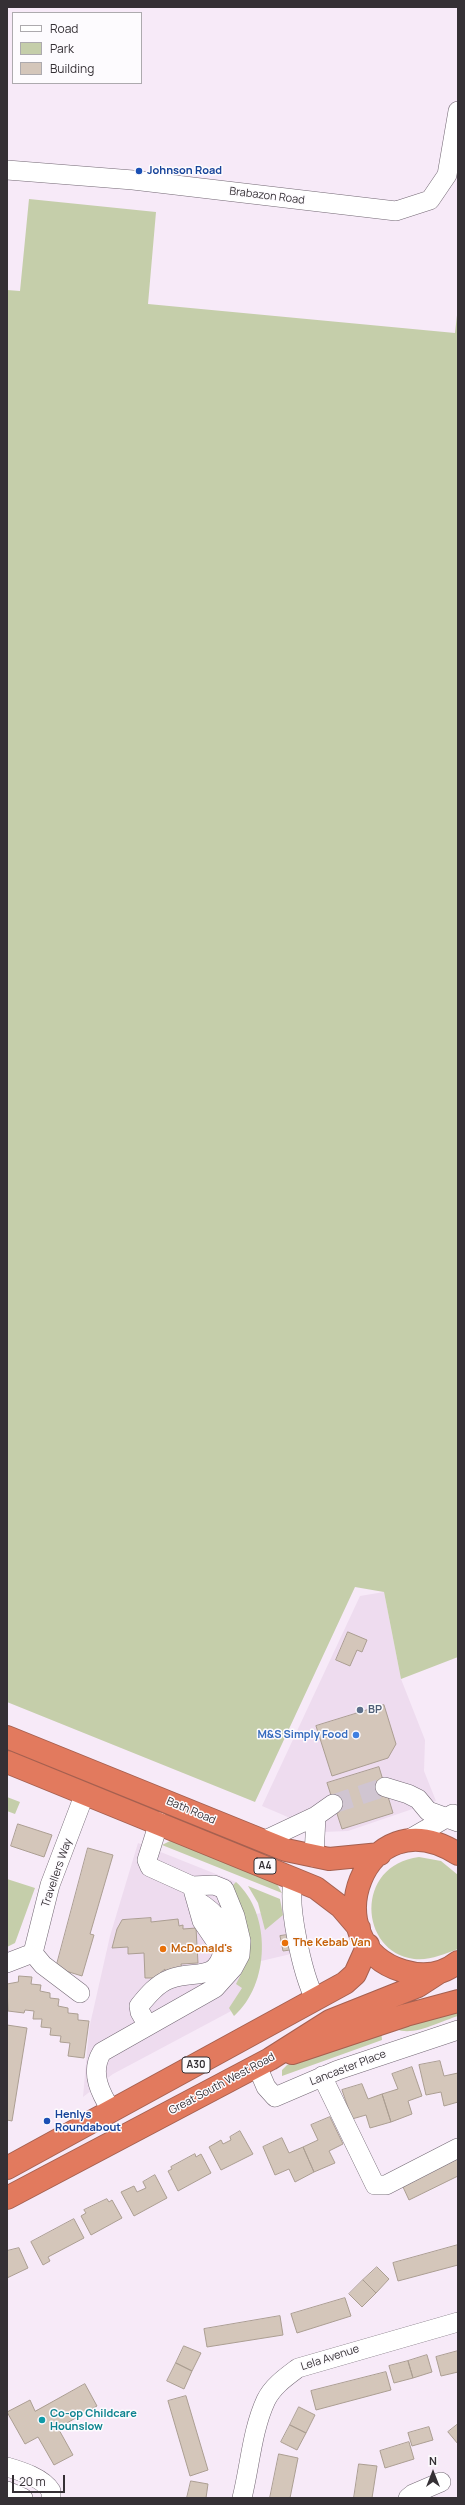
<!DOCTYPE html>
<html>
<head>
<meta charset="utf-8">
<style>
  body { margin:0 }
  #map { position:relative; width:465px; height:2505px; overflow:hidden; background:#f7eaf8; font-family:Manrope,sans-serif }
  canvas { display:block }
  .frame { position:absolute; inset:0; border:8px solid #353035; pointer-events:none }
  .legend { position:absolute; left:12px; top:12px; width:130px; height:72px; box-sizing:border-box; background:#fdfbfe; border:1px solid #adaaae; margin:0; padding:5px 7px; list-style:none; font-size:12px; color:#353035 }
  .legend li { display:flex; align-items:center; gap:8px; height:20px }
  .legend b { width:20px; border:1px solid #adaaae }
  .north { position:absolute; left:413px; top:2453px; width:40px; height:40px; -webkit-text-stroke:3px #fdfbfe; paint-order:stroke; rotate:0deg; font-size:11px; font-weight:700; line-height:16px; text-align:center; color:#353035 }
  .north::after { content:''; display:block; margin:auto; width:14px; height:18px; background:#353035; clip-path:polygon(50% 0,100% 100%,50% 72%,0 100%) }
  .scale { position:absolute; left:12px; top:2475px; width:53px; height:18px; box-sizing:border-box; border:2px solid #353035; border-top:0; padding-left:5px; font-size:12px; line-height:14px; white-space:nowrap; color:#353035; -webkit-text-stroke:3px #fdfbfe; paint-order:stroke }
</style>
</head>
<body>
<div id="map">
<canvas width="465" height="2505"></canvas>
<div class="frame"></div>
<ul class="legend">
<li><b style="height:5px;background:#fff"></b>Road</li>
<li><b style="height:11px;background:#c5ceaa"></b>Park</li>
<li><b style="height:11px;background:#d4c6ba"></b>Building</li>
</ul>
<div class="north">N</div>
<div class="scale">20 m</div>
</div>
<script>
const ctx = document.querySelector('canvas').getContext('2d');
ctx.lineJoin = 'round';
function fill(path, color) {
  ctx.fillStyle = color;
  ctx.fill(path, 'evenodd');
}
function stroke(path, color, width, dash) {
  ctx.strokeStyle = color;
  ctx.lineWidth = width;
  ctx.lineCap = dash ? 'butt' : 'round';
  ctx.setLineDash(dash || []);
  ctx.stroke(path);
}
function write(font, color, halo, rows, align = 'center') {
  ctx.font = font + ' Manrope,sans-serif';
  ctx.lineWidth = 3;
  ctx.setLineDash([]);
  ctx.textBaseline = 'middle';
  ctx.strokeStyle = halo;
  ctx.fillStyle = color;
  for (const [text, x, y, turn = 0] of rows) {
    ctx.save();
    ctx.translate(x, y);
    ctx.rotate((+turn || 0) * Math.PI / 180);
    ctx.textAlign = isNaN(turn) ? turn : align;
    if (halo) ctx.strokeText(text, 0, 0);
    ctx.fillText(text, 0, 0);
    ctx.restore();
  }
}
const built = new Path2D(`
  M384,1592l17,87 24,61 -1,31 12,30 -88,30 -25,1 -61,-26 98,-210z
  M138,1843l98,39 13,16 7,16 30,-6 9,45 -38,9 -22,47 -122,65 -30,23 6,-68 21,-93z`);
const green = new Path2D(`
  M29,199l127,13 -8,92 307,29 3,-27v1351l-57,22 -17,-87 -29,-5 -100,215 -248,-100v-1412l13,1z
  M7,1797l13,5 -5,12 -8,-3z
  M170,1841l8,1 99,42 5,9 -120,-48z
  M419,1857l22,4 17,14v74c-14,5 -29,12 -44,10 -55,-7 -60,-94 5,-102z
  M7,1879l28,9 -20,55 -8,4z
  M236,1882c36,32 34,103 -2,134l-5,-8 13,-20 -6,-4 13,-26v-13l-16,-60z
  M248,1886l32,13 3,16 -18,15 -7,-27z
  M458,2008v8c-17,5 -45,21 -62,13z
  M381,2029l1,11 -100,36v-6l5,-5z`);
const building = new Path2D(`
  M348,1632l19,8 -5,12 -5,-2 -7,16 -14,-6z
  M384,1705l12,39 -8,14 -56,18 -16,-50z
  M379,1767l14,46 -51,16 -15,-46z
  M18,1824l34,11 -8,22 -33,-11z
  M88,1848l25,7 -23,79 4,1 -12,41 -26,-8z
  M151,1918v4l27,-3 1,7 4,-1v4l13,-1 2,35 -17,1 1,7h-17v-2l-11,9h-9l-1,-25 -16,1v-7l-16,1 5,-19 5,-9z
  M287,1935l3,15 -7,1 -3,-15z
  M19,1976l13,1 -1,7 10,1 -1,6 10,2v5l9,1 -1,7 10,2v5l10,1v6l11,1 -5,37 -16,-2 2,-13 -10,-1 1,-6 -11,-1 1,-7 -10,-1 1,-8h-9l1,-8 -9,-1 -1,3 -16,-2 -1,-27 11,-2z
  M7,2025l20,3 -15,93 -5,-1z
  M440,2061l4,15 14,-3v29l-14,4 -3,-14 -15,3 -7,-30z
  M412,2067l10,29 -14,5 4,13 -21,8 -9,-28 16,-5 -6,-15z
  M362,2084l6,15 14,-5 9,28 -21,6 -4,-13 -14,4 -10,-29z
  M330,2117l13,27 -14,7 6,12 -21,9 -11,-25 15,-7 -7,-15z
  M240,2131l13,23 -32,16 -12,-23 12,-7 2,4 8,-4 -1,-3z
  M282,2138l7,15 14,-6 11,25 -19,10 -6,-13 -14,6 -12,-28z
  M195,2154l1,3 5,-3 10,19 -33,18 -10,-20 4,-2 -1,-2z
  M458,2159v17l-49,24 -6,-13z
  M155,2175l12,23 -33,18 -13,-24 13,-6 3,6 9,-4 -3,-6z
  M107,2199l2,3 3,-2 10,18 -31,17 -10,-19 5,-3 -2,-3z
  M74,2219l10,19 -36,19 2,4 -7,4 -12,-23z
  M458,2245v20l-60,16 -5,-18z
  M19,2248l9,20 -21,10v-27z
  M377,2267l12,12 -13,14 -13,-13z
  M363,2280l13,13 -14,14 -13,-13z
  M345,2298l6,18 -54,17 -6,-19z
  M280,2316l3,19 -76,12 -3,-18z
  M184,2346l17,7 -9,18 -16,-8z
  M458,2351v21l-17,4 -5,-19z
  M427,2355l5,17 -19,6 -5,-17z
  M408,2361l5,17 -19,5 -5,-17z
  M176,2363l16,8 -8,18 -17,-8z
  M386,2372l5,18 -75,20 -5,-19z
  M85,2384l12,22 -39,22 15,27 -19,10 -16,-28 -13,7 -18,-32 23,-12 5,11z
  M186,2396l22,74 -18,6 -22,-75z
  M299,2407l16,8 -9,18 -16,-8z
  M458,2424v20l-10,-12z
  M290,2425l16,8 -9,17 -16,-8z
  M429,2427l4,13 -21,6 -4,-13z
  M409,2442l5,17 -29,9 -5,-17z
  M279,2454l19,4 -8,40h-20z
  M359,2464l18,2 -5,32h-18z
  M191,2481l17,3 -2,14h-19z`);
const minorTunnel = new Path2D(`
  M333,1804l52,-17`);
const minor = new Path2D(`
  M7,170l126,10 263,31 34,-11 17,-25 11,-64
  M385,1787l23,7 10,5 10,12 30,11
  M263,1841l53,-25 17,-12
  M406,1841l47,-27
  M314,1857l2,-41
  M294,1878c-8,26 9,97 21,121
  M197,1901c17,10 40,32 26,51
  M7,1963l26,-10
  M80,1993l-37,-28 -10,-12 17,-68 35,-92
  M148,2026l-8,-14 -1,-6c9,-11 18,-22 31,-27 24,-10 45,4 53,-27l-21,-31 -10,-35
  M257,2066l9,21 9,10 63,-27 120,-40
  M322,2076l53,109h11l72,-37
  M112,2112c-11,-18 -23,-39 -10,-60l113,-64 18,-20 7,-13 1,-14 -6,-25 -11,-27 -10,-4 -22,1 -42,-19 -3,-7 12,-38
  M7,2467c14,4 36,11 44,24v7
  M7,2491l16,7
  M242,2498c8,-32 10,-68 24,-98 7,-14 20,-23 32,-32l160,-46
  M408,2498l5,-4 28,-12`);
const highway = new Path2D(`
  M7,1737l279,113 43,9 51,-5
  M7,1762l309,126 25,19 18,21
  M458,1854c-94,-60 -147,89 -55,117 20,6 39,4 55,-9
  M292,2053l114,-38 52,-14
  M7,2168l338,-185 10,-9 13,-29
  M7,2198l263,-139 60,-38 88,-35 20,-13`);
const markers = [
  [139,171,4,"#1a4fb4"],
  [360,1710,4,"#5c6f8a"],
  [356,1735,4,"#3f7fe0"],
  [285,1943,4,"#e8710a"],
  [163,1949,4,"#e8710a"],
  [47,2121,4,"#1a4fb4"],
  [42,2420,4,"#0f9aa8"]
];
const shields = [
  [265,1866,22],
  [196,2065,28]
];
const shieldNames = [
  ["A4",265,1866],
  ["A30",196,2065]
];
const transitNames = [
  ["Johnson Road",147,171],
  ["Henlys",55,2115],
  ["Roundabout",55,2128]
];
const streetNames = [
  ["Brabazon Road",267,196,7],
  ["Bath Road",191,1811,23],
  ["Travellers Way",57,1873,-71],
  ["Lancaster Place",348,2068,-21],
  ["Great South West Road",222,2084,-28],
  ["Lela Avenue",330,2358,-18]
];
const serviceNames = [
  ["BP",368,1710]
];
const shopNames = [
  ["M&S Simply Food",348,1735]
];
const foodNames = [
  ["The Kebab Van",293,1943],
  ["McDonald's",171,1949]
];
const cultureNames = [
  ["Co-op Childcare",50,2414],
  ["Hounslow",50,2427]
];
fill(built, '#eedcef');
fill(green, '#c5ceaa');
fill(building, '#d4c6ba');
stroke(building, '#ab9e92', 1);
stroke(minorTunnel, '#d0c5d1', 19, [19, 10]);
stroke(minor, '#736874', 20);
stroke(highway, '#a56050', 24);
stroke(minor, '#fff', 19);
stroke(highway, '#e27a5e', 22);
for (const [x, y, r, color] of markers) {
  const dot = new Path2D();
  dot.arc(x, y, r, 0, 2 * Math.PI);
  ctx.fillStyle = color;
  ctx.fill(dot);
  stroke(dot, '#fdfbfe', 1.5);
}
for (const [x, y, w] of shields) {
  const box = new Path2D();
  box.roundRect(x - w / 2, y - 8, w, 16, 3);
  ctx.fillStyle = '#fdfbfe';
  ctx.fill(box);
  stroke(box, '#353035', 1);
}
write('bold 10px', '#353035', null, shieldNames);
write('bold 11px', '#164399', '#fdfbfe', transitNames, 'left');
write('11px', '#353035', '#fdfbfe', streetNames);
write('bold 11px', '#4e5e75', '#fdfbfe', serviceNames, 'left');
write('bold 11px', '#366cbe', '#fdfbfe', shopNames, 'right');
write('bold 11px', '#c56008', '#fdfbfe', foodNames, 'left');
write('bold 11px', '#0d838f', '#fdfbfe', cultureNames, 'left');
</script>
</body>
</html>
